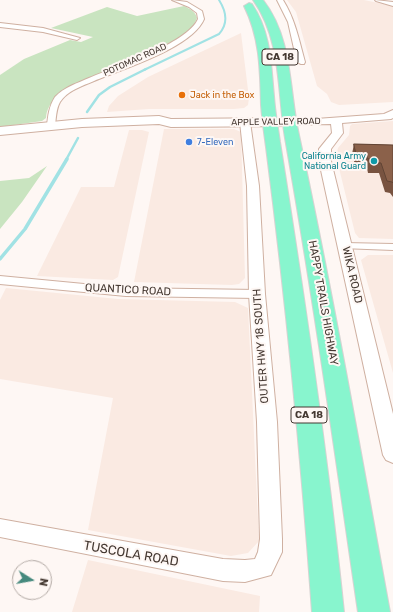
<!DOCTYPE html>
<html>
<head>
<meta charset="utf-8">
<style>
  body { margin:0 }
  #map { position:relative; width:393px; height:612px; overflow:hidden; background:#fef7f4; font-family:Rubik,sans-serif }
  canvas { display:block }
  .north { position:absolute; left:12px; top:560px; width:40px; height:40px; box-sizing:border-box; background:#fef7f4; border:1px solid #b4aba6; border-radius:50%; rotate:101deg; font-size:11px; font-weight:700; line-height:16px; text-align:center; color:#453932 }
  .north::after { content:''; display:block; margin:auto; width:14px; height:18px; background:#45897d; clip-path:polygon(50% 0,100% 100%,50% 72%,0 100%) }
</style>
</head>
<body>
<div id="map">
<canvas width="393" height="612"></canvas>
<div class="north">N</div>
</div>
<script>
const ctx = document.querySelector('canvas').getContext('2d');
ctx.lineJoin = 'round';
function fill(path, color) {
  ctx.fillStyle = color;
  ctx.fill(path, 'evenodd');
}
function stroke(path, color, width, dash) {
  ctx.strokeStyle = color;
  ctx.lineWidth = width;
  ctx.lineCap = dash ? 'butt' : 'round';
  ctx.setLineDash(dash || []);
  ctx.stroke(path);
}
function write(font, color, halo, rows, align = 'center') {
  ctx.font = font + ' Rubik,sans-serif';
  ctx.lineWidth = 4;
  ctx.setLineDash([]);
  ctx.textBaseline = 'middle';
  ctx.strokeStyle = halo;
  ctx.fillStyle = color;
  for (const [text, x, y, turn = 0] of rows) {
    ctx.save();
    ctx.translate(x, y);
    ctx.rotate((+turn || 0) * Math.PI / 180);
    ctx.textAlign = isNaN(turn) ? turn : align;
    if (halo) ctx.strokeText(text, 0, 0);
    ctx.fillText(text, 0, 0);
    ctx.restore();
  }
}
const built = new Path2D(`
  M287,0h77l29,6v96l-54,3 -8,-3 -4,-8 -10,-8 -21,-74z
  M241,33l8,65 -1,7 -4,3 -10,1h-85l-42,3 2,-6 9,-10 30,-19z
  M393,121v118l-34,-1 -4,-5 -19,-77 2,-8 11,-13 1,-9 2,-2z
  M164,129h70l7,3 4,146 -6,6 -7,1 -98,-3z
  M129,130h13l7,2 -31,145 -5,3 -76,-4 44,-89h33z
  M368,255h25v118l-32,-113z
  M6,288l112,11 117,3 13,6 11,233 -11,12 -17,3 -143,-26 25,-132 -113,-19v-79z
  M88,560l172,36 -1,16h-187z`);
const green = new Path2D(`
  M184,6c6,3 11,5 13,12 -4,11 -13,17 -23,23l-102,45c-12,8 -25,16 -26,32l-4,3 -42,6v-52l24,-16 46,-19 11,2 12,-5 -42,-9 56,-21 30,9z
  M47,166l-25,36 -22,27v-48l29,-3z`);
const streamFar2 = new Path2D(`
  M144,70l75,-36c10,-11 7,-23 0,-34`);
const streamFar1 = new Path2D(`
  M87,112l12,-17 11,-8 36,-18
  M66,160l12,-22`);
const stream = new Path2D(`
  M0,259l25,-30 42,-70`);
const minor = new Path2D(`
  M172,0l15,2 15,9 2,8c-12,29 -82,50 -110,62 -12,5 -27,10 -34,21 -4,7 -4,16 -5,24l-4,3 -3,-1 -1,-2c1,-10 2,-20 8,-29 9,-10 23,-14 34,-19 26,-11 98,-34 109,-59l-1,-6 -8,-6z
  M277,0h6c12,19 16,40 22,62l-1,2h-3l-4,-2 -9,-40z
  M375,0l18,2v4l-17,-5z
  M0,23l43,5 37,10 -3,2 -34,-8 -43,-5z
  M345,243l48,1v6l-52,-2 -2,-2 2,-2z
  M0,276l126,12 131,2 4,1 2,3 -2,3 -4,1 -131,-2 -126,-12z`);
const tertiary = new Path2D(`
  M393,110v8l-2,1 -49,4 1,10 -12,16v12l62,253v49l-7,-3 -3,-5 -64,-294v-12l13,-16 -1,-9 -42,1 -5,-3 5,-3h27l68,-5z
  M245,119l5,3 9,64 6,108 12,128 5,117v13l-11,23 -26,7 -22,-1 -223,-44v-18l223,40 22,1 10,-1 3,-7 2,-13 -3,-117 -8,-128 -2,-108 -7,-64z`);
const secondary = new Path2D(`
  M159,116l12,3 118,-1 4,1 2,3 -2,3 -4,1 -118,1 -12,-3 -77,3 -82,8v-8l82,-8z`);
const primary = new Path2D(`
  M253,0h10c30,38 26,90 36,135 34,159 62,318 91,477h-32c-23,-158 -45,-316 -73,-474 -8,-47 -3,-97 -32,-138z
  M249,3l3,1c19,28 19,60 22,92 1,16 4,31 6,46 25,157 48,313 64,470h-32c-11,-155 -26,-310 -46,-465 -2,-14 -4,-28 -5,-42 -1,-35 -1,-67 -17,-99z`);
const wall = new Path2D(`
  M354,144l39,1v52l-3,-4 -5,-1 -6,-19h-11l-1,-5h-11l-4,-14z`);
const building = new Path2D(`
  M354,144l39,1v38l-1,-1 -5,-1 -6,-18 -11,-1 -2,-4 -11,-1z`);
const markers = [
  [182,95,4,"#e8710a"],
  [189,142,4,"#3f7fe0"],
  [374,161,4,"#0f9aa8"]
];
const farStreetnames = [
  ["POTOMAC ROAD",135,60,-24],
  ["APPLE VALLEY ROAD",276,122,-1]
];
const farFoodnames = [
  ["Jack in the Box",190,95]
];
const farShopnames = [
  ["7-Eleven",197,142]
];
const farCulturenames = [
  ["California Army",366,156],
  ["National Guard",366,166]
];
const shields = [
  [280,57,36],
  [309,415,36]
];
const shieldNames = [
  ["CA 18",280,57],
  ["CA 18",309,415]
];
const streetNames = [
  ["WIKA ROAD",352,275,77],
  ["QUANTICO ROAD",128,290,3],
  ["HAPPY TRAILS HIGHWAY",323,303,80],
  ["OUTER HWY 18 SOUTH",261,346,-94]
];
const nearStreetnames = [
  ["TUSCOLA ROAD",131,554,10]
];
fill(built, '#faeae2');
fill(green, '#c9e4c0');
stroke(streamFar2, '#a1e2e4', 2);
stroke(streamFar1, '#a1e2e4', 2.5);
stroke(stream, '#a1e2e4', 3.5);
stroke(minor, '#cfb0a1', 2);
stroke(tertiary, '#cfb0a1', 2);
stroke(secondary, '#cfb0a1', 2);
stroke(primary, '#d6d3d2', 2);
fill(minor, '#fff');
fill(tertiary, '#fff');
fill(secondary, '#fff');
fill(primary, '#88f5ce');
fill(wall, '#785340');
fill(building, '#8b614a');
stroke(building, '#614434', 1);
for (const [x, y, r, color] of markers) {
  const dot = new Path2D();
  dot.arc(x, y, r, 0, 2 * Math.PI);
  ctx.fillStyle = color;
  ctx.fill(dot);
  stroke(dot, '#fef7f4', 1.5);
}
write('9px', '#453932', '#fef7f4', farStreetnames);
write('9px', '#c56008', '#fef7f4', farFoodnames, 'left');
write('9px', '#366cbe', '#fef7f4', farShopnames, 'left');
write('9px', '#0d838f', '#fef7f4', farCulturenames, 'right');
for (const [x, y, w] of shields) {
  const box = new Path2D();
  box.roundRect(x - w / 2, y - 8, w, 16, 3);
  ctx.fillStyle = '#fef7f4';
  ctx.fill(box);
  stroke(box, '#453932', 1);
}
write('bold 10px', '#453932', null, shieldNames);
write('11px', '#453932', '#fef7f4', streetNames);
write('13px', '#453932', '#fef7f4', nearStreetnames);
</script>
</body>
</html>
